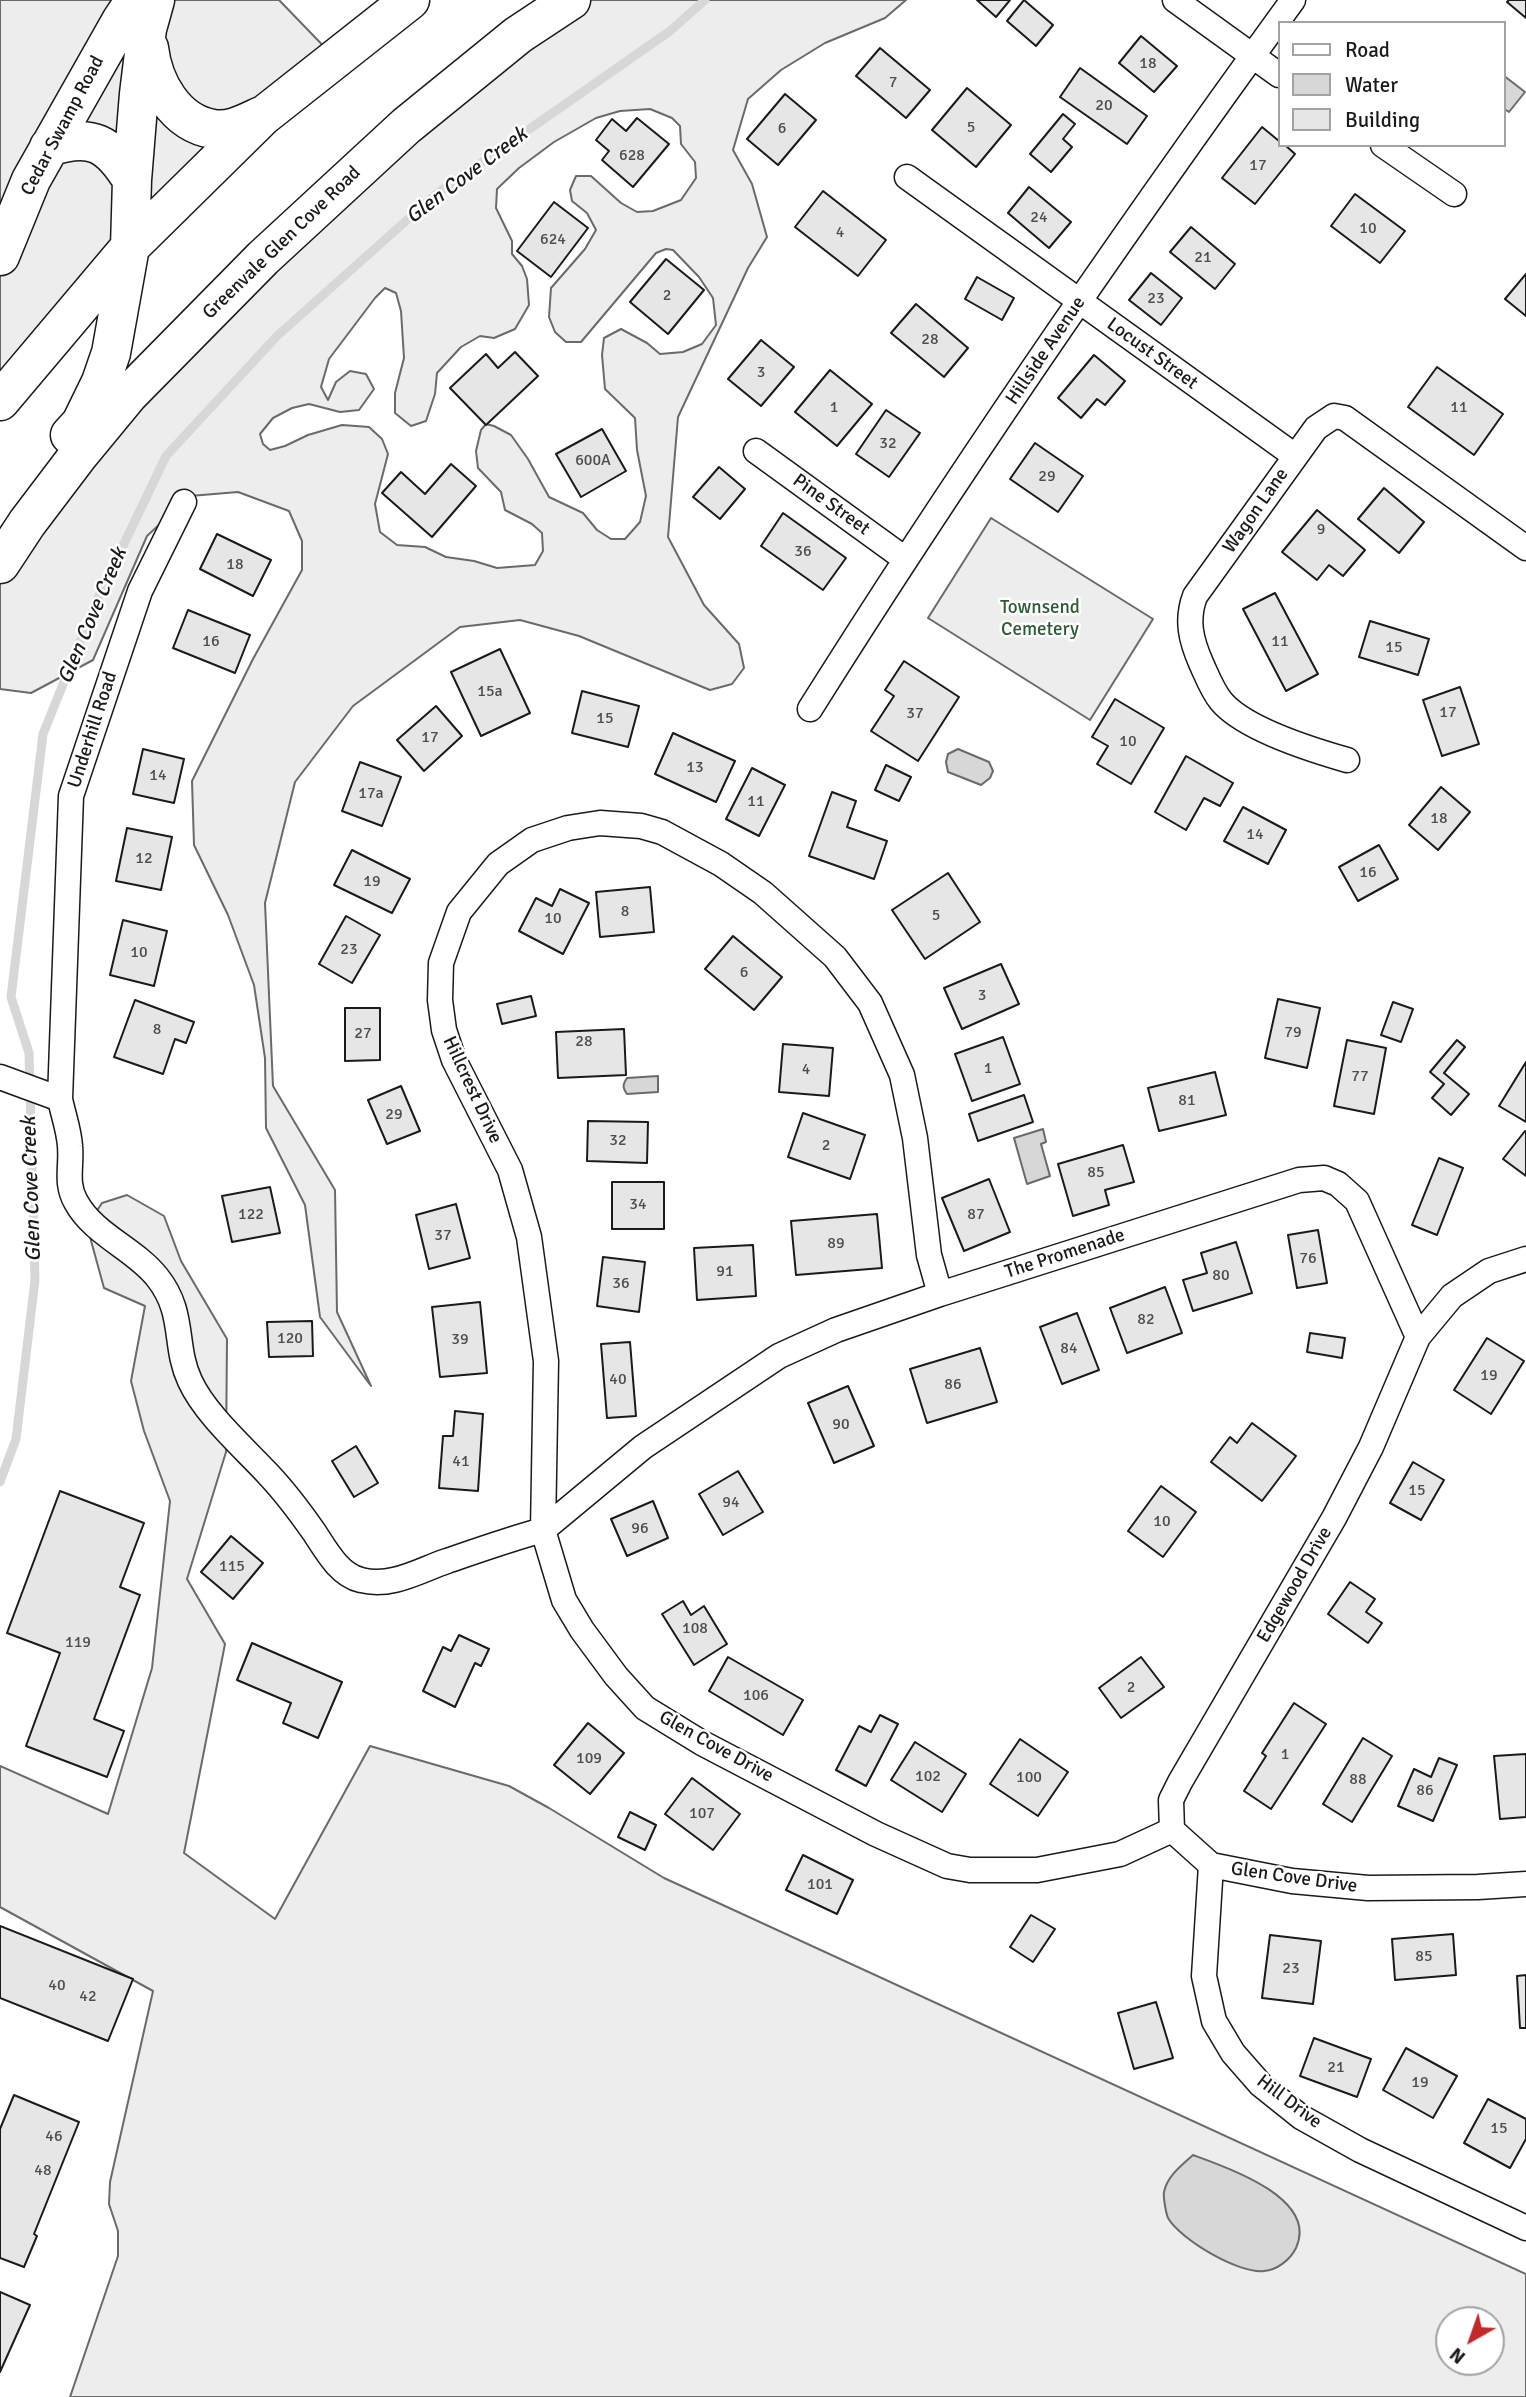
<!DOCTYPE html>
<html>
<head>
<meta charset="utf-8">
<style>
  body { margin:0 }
  #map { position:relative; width:1526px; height:2397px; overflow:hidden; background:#fff; font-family:Signika,sans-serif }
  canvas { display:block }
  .legend { position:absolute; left:1278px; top:21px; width:228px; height:126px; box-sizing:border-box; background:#fff; border:2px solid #a3a3a3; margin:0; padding:9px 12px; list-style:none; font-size:21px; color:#1a1a1a }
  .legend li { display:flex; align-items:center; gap:14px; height:35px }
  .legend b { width:35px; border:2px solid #a3a3a3 }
  .north { position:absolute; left:1435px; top:2306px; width:70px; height:70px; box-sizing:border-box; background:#fff; border:2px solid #a3a3a3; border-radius:50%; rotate:220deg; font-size:19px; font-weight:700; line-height:28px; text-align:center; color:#1a1a1a }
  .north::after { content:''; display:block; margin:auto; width:24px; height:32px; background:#c62828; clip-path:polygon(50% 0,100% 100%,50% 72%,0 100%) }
</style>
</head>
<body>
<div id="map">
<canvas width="1526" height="2397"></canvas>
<ul class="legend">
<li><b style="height:9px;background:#fff"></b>Road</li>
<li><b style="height:19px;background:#d7d7d7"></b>Water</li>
<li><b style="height:19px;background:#e6e6e6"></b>Building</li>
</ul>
<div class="north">N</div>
</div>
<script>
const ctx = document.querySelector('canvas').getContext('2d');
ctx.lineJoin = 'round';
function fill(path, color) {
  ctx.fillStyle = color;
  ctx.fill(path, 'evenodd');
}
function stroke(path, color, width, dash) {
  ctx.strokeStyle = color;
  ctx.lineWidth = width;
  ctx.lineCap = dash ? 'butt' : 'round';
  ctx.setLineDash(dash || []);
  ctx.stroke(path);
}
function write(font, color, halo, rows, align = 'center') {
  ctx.font = font + ' Signika,sans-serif';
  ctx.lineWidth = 5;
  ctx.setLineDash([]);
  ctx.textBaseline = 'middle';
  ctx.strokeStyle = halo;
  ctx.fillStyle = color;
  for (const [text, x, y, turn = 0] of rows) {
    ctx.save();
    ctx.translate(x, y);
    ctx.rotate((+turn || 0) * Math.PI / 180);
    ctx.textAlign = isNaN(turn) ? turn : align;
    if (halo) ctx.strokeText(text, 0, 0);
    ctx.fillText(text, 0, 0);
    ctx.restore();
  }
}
const built = new Path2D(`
  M0,0h135l-135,256z
  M138,0h141l57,59 -336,338v-134z
  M571,0h335l-21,18 -60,25 -44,27 -33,29 -15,51 19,34 15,53 -19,31 -70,149 -10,120 36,68 35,39 5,24 -12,16 -22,6 -131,-54 -59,-16 -60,7 -107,79 -58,76 -30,121 8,183 62,104 2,122 34,74 -51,-69 -15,-112 -39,-77 -1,-70 -11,-73 -26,-70 -34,-70 -2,-64 61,-122 49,-89v-29l-13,-30 -51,-19 -48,4 -43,40 -54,124 -62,33 -31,-4v-132l104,-135zM650,109l22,9 8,8 1,18 14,18 1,16 -15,22 -28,11 -16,1 -16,-9 -30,-27h-15l-6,14 2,11 15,12 9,17 -11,19 -34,39 -2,29 6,15 11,10h15l75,-89 10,-4 7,1 26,27 14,21 3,27 -14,19 -19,8 -23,2 -13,-11 -26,-14 -17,9 -2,17 3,34 30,29 2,32 9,46 -6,26 -15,17h-14l-14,-9 -14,-17 -34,-16 -21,-38 -17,-24 -17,-9 -8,-2 -5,6 -5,21 2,17 23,24 4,18 27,14 10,9 1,18 -8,14 -38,3 -23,-7 -28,-4 -21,-10 -28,-2 -17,-13 -5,-28 13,-50 -6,-15 -13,-12 -27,-2 -34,10 -23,11 -15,4 -7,-6 -3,-10 13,-16 19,-10 17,-4 31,8 19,-2 15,-21 -8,-15 -16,-3 -14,11 -8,18 -7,-13 8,-28 46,-61 10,-10 11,5 5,18 3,47 -9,35v20l16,13 15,-5 9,-27 2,-21 24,-26 19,-11 14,2 21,-9 14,-24 -2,-26 -5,-13 -10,-12v-13l-16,-33 1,-19 22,-21 35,-26 42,-24 24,-7z
  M991,518l162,101 -63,101 -162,-102z
  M127,1195l37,21 17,45 46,78 -1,113 -39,127 38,65 -41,209 91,66 95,-173 139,40 40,22 115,70 862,396v123h-1456l48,-141v-25l-9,-27 1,-22 43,-191 -153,-84v-141l108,48 44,-146 18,-167 -26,-70 -13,-50 14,-75 -41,-18 -17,-62 15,-23zM1449,2320h42v42h-42z`);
const water = new Path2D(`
  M1503,75l22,17 -16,20 -6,-4z
  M958,749l31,13 4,9 -3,7 -9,7 -33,-13 -2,-10 2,-8z
  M658,1076v16l-31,2c-5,-7 -4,-10 0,-16z
  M1043,1129l3,13 -5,2 9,32 -23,8 -13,-46z
  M1193,2155c33,12 126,43 103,93 -6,12 -19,22 -32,23 -25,3 -83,-31 -96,-53 -2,-5 -5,-21 -4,-26 3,-16 18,-27 29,-37z`);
const stream = new Path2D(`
  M0,1482l16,-43 19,-159 -6,-227 -18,-56 32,-263 54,-134 69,-144 111,-120 158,-141 235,-164 35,-31`);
const building = new Path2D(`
  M977,0h33l-14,17z
  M1024,0l29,25 -17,21 -29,-25z
  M1509,0h17v18l-19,-16z
  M1141,36l36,30 -23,26 -35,-29z
  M880,48l50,42 -24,28 -50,-42z
  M1080,68l67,48 -20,28 -67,-47z
  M967,88l44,37 -35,42 -44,-37z
  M785,94l31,26 -38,45 -31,-26z
  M1063,114l12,10 -12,15 9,8 -21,25 -21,-18z
  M637,118l32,26 -36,43 -31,-27 7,-9 -13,-11 16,-21 14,12z
  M1262,127l17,14v4h6l10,9 -40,50 -33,-26z
  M1029,187l42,35 -22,26 -41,-35z
  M823,191l63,49 -28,36 -63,-49z
  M1355,194l50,37 -25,32 -49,-37z
  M554,202l34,26 -37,49 -34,-26z
  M1191,227l44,37 -20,25 -45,-37z
  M666,259l38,31 -36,44 -38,-32z
  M1151,273l31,25 -21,27 -32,-25z
  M1526,274v42l-21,-17z
  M977,277l37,21 -12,22 -37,-21z
  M916,304l52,44 -24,29 -53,-44z
  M761,340l33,27 -33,39 -33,-27z
  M515,352l23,24 -52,49 -36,-37 36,-34 12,14z
  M1094,355l31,26 -20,24 -8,-6 -16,19 -23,-20z
  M1437,367l66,47 -29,41 -66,-48z
  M830,370l42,34 -35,42 -42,-34z
  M886,410l34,23 -31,44 -33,-23z
  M602,429l24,42 -45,26 -25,-43z
  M1035,443l48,33 -25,36 -48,-33z
  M451,464l25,22 -44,51 -50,-44 19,-21 24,22z
  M719,467l26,22 -25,30 -27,-22z
  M1384,488l40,34 -25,31 -41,-34z
  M1317,510l48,40 -22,26 -14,-11 -12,15 -35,-28z
  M783,513l63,45 -23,32 -62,-44z
  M217,534l54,26 -18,36 -53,-27z
  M1275,593l43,81 -32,17 -43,-82z
  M188,610l62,25 -15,38 -62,-25z
  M1370,621l59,18 -11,36 -59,-18z
  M500,649l30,64 -49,23 -30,-64z
  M904,661l55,36 -41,64 -47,-30 23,-35 -9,-6z
  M1460,687l19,57 -37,12 -19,-56z
  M582,691l57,15 -11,41 -56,-14z
  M1115,699l49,29 -33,56 -34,-20 11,-18 -16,-9z
  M436,706l26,30 -38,35 -27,-31z
  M673,733l62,28 -19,41 -61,-28z
  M143,749l41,10 -10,44 -41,-9z
  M1186,756l47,27 -13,23 -16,-8 -18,32 -31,-18z
  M360,762l41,15 -19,49 -40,-15z
  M886,765l25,12 -12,24 -24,-11z
  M752,768l33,17 -26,51 -33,-17z
  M1441,787l29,25 -32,38 -29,-25z
  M832,792l24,9 -9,26 40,14 -13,38 -65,-23z
  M1243,807l43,23 -18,34 -44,-23z
  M127,828l45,9 -11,53 -45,-9z
  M1379,845l19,34 -40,22 -19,-34z
  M352,850l58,29 -18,34 -58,-28z
  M948,873l32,49 -55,37 -33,-49z
  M650,887l4,45 -54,5 -4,-45z
  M560,889l29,14 -26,51 -44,-23 17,-33 16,8z
  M346,916l34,19 -28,48 -33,-19z
  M123,920l44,11 -13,55 -44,-11z
  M733,936l49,41 -28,33 -49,-41z
  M1001,964l18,40 -57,25 -18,-41z
  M531,996l5,20 -34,8 -5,-20z
  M1278,999l42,9 -13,60 -42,-10z
  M135,1000l59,22 -8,21 -11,-4 -12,35 -49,-17z
  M1393,1002l20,7 -12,33 -20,-7z
  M345,1008h35v52l-35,1z
  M624,1029l2,46 -68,3 -2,-46z
  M1003,1037l17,47 -48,17 -17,-47z
  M1347,1040l39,8 -12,66 -40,-8z
  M1457,1040l8,7 -21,26 25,21 -18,21 -19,-17 12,-14 -14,-12z
  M783,1044l50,4 -4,48 -50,-4z
  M1526,1062v60l-27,-16z
  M1215,1072l11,43 -67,16 -11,-43z
  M401,1086l19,45 -33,13 -19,-44z
  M1024,1095l9,27 -55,19 -9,-27z
  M803,1113l62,22 -15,44 -62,-22z
  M588,1121l60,1 -1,41 -60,-2z
  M1525,1131l1,1v44l-23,-17z
  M1123,1145l11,37 -29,8 4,15 -36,11 -15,-52z
  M1439,1158l24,10 -26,67 -25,-10z
  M989,1179l21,53 -46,19 -22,-53z
  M612,1182h52v47h-52z
  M270,1187l10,46 -48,9 -10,-46z
  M456,1204l14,54 -41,11 -13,-54z
  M877,1214l5,54 -86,7 -5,-54z
  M1318,1230l9,53 -30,5 -9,-53z
  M1236,1242l16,51 -59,18 -10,-31 24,-7 -6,-20z
  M753,1245l3,51 -59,4 -3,-52z
  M603,1257l42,5 -6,50 -42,-6z
  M1165,1287l17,46 -55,20 -17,-45z
  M480,1302l7,71 -47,4 -8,-70z
  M1077,1313l22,57 -37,14 -22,-57z
  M312,1321l1,35 -44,1 -2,-35z
  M1310,1333l35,5 -3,20 -35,-6z
  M1487,1338l37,23 -33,53 -37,-24z
  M630,1342l6,74 -29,2 -6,-74z
  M980,1348l17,54 -70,21 -17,-54z
  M848,1386l26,60 -40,17 -26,-60z
  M455,1411l28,3 -5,77 -39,-3 4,-52h10z
  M1252,1423l44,33 -34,45 -51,-39 19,-25 7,6z
  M356,1446l22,37 -24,14 -22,-36z
  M1413,1462l31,18 -23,40 -31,-17z
  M738,1471l25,41 -40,23 -24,-41z
  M1161,1486l35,26 -33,45 -35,-26z
  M60,1491l84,32 -24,64 20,8 -46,124 30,12 -17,46 -81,-31 34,-93 -53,-20z
  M653,1501l15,37 -41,18 -16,-37z
  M231,1536l32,27 -30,36 -32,-27z
  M1350,1582l25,17 -9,13 16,11 -14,20 -40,-29z
  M683,1601l8,14 13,-9 23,38 -33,21 -32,-51z
  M459,1635l30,14 -8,17 -6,-3 -20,44 -32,-16 20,-44 8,4z
  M252,1643l90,39 -24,56 -35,-15 8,-20 -54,-23z
  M728,1657l75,43 -20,35 -74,-44z
  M1141,1657l23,30 -43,31 -22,-30z
  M1294,1703l32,21 -55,85 -27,-18 22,-35 -4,-3z
  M880,1715l18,9 -32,62 -30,-16 23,-44 12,6z
  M588,1723l36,30 -34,41 -36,-29z
  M1363,1738l29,18 -40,66 -29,-18z
  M1020,1739l48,33 -30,44 -48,-32z
  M915,1742l51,32 -24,38 -51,-32z
  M1526,1754v63l-26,2 -6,-63z
  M1439,1758l18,7 -24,56 -35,-15 16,-37 17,8z
  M692,1778l48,36 -27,36 -48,-36z
  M630,1812l26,13 -11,25 -27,-13z
  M803,1855l50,25 -16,34 -51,-24z
  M1031,1915l24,14 -22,33 -23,-15z
  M0,1926l133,53 -25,62 -108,-43z
  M1453,1934l3,41 -61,5 -3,-41z
  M1270,1935l51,6 -8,63 -51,-6z
  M1526,1975v53h-6l-3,-52z
  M1156,2002l17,56 -39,11 -16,-56z
  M1314,2038l57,21 -14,38 -57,-21z
  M1406,2048l51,28 -24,42 -50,-28z
  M14,2095l65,27 -45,112 3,2 -13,31 -24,-9v-129z
  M1488,2099l38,20v20l-16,29 -46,-25z
  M0,2292l30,13 -30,67z`);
const street = new Path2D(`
  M1175,0l104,75
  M1383,145l71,49
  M907,177l388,279
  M756,451l149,108
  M184,502l-44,89 -69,205 -11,303c3,15 9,31 10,47 2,20 -5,37 6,56 18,33 59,47 81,75 29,36 16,68 33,104 15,33 54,67 78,93 17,18 32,38 46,58 12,18 25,43 47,48 31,8 59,-10 86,-19 32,-11 63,-22 96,-31l21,70 18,30 34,46 29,32 57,35 174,91 71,32 23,4h67l83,-16 52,-24
  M810,709c152,-242 315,-478 483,-709
  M1347,760c-35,-10 -103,-31 -126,-59 -9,-11 -14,-25 -20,-38 -10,-23 -15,-43 -6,-67l121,-168 18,-12 11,2 181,130
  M0,1077l60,22
  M543,1530l3,-169 -17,-124 -19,-67 -56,-110 -10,-30 -4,-30 1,-37 18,-51 39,-48 34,-24 36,-12 32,-5 41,3 21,6 59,32 42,29 72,64 35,46 32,72 13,63 14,117 11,39
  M543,1530l100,-83 136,-91 57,-26 104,-36 359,-114 25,-2 14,6 19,17 61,136
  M1172,1830l-1,-30 9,-18 154,-264 37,-71 47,-110 34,-41 37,-25 37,-12
  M1172,1830l39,35 81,16 76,7 110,-1 48,-3
  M1211,1865l-7,111 10,45 19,32 28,32 40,32 59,33 166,78`);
const primary = new Path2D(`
  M149,48c4,35 26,75 64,81 17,3 33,-6 48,-13
  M49,147c43,-14 60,-4 83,33
  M0,256l31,-76 90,-159 14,-21
  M0,401l130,-154 133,-131 147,-116
  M70,435l11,-12 20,-41 10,-29 19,-106 2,-67 7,-86 8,-65 8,-29
  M0,564l27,-41 50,-66 52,-63 134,-136 143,-132 112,-91 53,-35`);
const numberNames = [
  ["18",1148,64],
  ["7",893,83],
  ["20",1104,106],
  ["5",971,128],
  ["6",782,129],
  ["628",632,156],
  ["17",1258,166],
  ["24",1039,218],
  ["10",1368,229],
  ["4",840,233],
  ["624",553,240],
  ["21",1203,258],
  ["2",667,296],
  ["23",1156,299],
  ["28",930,340],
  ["3",761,373],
  ["1",834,408],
  ["11",1459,408],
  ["32",888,444],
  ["600A",593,461],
  ["29",1047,477],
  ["9",1321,530],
  ["36",803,552],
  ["18",235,565],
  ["16",211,642],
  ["11",1280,642],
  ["15",1394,648],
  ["15a",490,692],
  ["17",1448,713],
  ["37",915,714],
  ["15",605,719],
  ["17",430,738],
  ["10",1128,742],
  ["13",695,768],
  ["14",158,776],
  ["17a",371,794],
  ["11",756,802],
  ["18",1439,819],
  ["14",1255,835],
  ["12",144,859],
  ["16",1368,873],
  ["19",372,882],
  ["8",625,912],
  ["5",936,916],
  ["10",553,919],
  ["23",349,950],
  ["10",139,953],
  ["6",744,973],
  ["3",982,996],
  ["8",157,1030],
  ["79",1293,1033],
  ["27",363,1034],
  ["28",584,1042],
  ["1",988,1069],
  ["4",806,1070],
  ["77",1360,1077],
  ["81",1187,1101],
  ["29",394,1115],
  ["32",618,1141],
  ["2",826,1146],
  ["85",1096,1173],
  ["34",638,1205],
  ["122",251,1215],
  ["87",976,1215],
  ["37",443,1236],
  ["89",836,1244],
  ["76",1308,1259],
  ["91",725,1272],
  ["80",1221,1276],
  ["36",621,1284],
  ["82",1146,1320],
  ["120",290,1339],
  ["39",460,1340],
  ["84",1069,1349],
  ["19",1489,1376],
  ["40",618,1380],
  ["86",953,1385],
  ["90",841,1425],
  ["41",461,1462],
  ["15",1417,1491],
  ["94",731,1503],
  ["10",1162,1522],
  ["96",640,1529],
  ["115",232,1567],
  ["108",695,1629],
  ["119",78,1643],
  ["2",1131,1688],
  ["106",756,1696],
  ["1",1285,1755],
  ["109",589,1759],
  ["102",928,1777],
  ["100",1029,1778],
  ["88",1358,1780],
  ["86",1425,1791],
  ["107",702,1814],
  ["101",820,1885],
  ["85",1424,1957],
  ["23",1291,1969],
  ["40",57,1986],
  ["42",88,1997],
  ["21",1336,2068],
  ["19",1420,2083],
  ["15",1499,2129],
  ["46",54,2137],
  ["48",43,2171]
];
const streetNames = [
  ["Cedar Swamp Road",63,126,-62],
  ["Greenvale Glen Cove Road",282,243,-44],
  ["Hillside Avenue",1046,351,-56],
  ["Locust Street",1152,354,36],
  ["Pine Street",831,505,36],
  ["Wagon Lane",1256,511,-55],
  ["Underhill Road",93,730,-72],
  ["Hillcrest Drive",472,1090,65],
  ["The Promenade",1065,1254,-18],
  ["Edgewood Drive",1295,1585,-60],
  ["Glen Cove Drive",716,1747,29],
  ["Glen Cove Drive",1294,1878,8],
  ["Hill Drive",1289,2102,37]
];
const parkNames = [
  ["Townsend",1040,608],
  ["Cemetery",1040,630]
];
const waterNames = [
  ["Glen Cove Creek",467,176,-37],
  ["Glen Cove Creek",93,616,-67],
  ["Glen Cove Creek",32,1189,-92]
];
fill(built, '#ededed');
stroke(built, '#6a6a6a', 2);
fill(water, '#d7d7d7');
stroke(water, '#6a6a6a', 2);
stroke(stream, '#d7d7d7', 9);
fill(building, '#e6e6e6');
stroke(building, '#1a1a1a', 2);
stroke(street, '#1a1a1a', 27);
stroke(primary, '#1a1a1a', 41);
stroke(street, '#fff', 24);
stroke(primary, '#fff', 38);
write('16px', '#4d4d4d', null, numberNames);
write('19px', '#1a1a1a', '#fff', streetNames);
write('19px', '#2b5a34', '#fff', parkNames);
write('italic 21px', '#1a1a1a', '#fff', waterNames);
</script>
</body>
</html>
